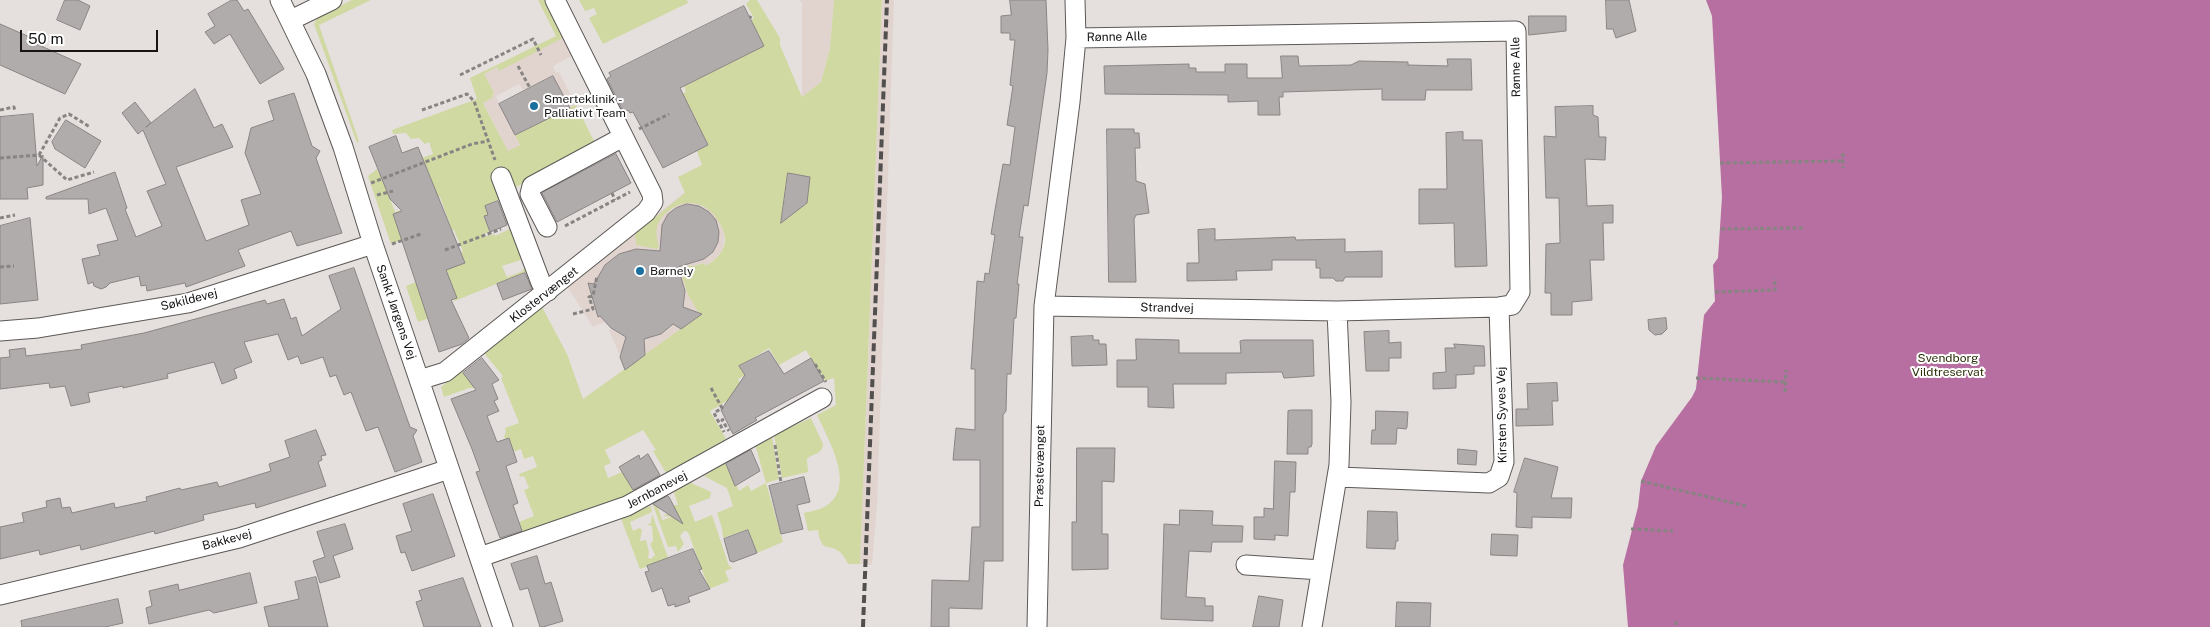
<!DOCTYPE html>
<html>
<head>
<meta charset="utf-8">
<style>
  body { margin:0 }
  #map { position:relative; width:2210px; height:627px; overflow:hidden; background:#e5e0de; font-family:"Public Sans",sans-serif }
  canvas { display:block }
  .scale { position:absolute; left:20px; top:30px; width:138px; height:22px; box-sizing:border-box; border:2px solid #161414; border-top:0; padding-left:6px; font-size:15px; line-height:18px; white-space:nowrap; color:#161414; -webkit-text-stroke:4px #fff; paint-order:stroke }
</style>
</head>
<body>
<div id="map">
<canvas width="2210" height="627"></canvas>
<div class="scale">50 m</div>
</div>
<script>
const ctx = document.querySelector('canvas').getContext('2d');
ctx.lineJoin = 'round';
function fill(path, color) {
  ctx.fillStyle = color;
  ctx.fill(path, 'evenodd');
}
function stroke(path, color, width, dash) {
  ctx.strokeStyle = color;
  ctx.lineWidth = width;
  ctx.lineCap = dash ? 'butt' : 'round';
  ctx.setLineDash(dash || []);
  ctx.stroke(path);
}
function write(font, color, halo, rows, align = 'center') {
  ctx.font = font + ' "Public Sans",sans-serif';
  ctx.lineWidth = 4;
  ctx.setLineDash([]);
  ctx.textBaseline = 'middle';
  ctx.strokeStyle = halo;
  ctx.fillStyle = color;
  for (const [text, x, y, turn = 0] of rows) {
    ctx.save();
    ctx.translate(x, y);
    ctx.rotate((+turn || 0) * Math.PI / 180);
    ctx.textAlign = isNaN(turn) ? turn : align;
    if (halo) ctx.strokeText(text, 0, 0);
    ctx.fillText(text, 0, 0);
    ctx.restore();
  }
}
const built = new Path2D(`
  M798,0h36l-4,48 -9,34 -19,15v-95z
  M882,0h12l-17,506 -5,59 -12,-1z
  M564,36l8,20 -19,10 3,7 3,-1 17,33 -6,3 -17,-32 -29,15 -5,-7 -23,12 24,49 -12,6 -25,-49 9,-4 2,-6 -10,-18 13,-7 3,3z
  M685,192l7,10 17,7 8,8 8,18 -2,14 -6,9 -11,9 -3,-4 -10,3 -9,-1 -4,4 8,26 11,18 -13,-5 -10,17 5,4 -36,26 -21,-9 -4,10 -11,-26 2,-1 15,8 17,2 18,-5 13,-11 9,-16 2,-16 -5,-17 -4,-6 8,-7 10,1 10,-3 9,-7 5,-10 -2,-22 -7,-8 -10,-6 -12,-2 -11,4 -8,6 -5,31 -5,9 -5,-4 -17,-1 -17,5 -14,11 -8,15 -5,17 6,20 2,-1 5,6 -12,5 -26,-41z`);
const green = new Path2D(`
  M352,0h19l-52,25 40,116 -2,2 -43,-119 4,-7z
  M538,0h7l18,38 -64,33 -2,-4 -13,7 10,18 -2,6 -9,5 25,48 12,-6 -5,-10 61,-30 20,40 -80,42 -7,-13 -5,34 -5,-8 -14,6 3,9 -4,2 6,15 -7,2 1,3 10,-3 1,2 17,-8 12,31 -22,7 5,11 16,-6v-2l4,-2 8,21 -2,4 -7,-20 -74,30 3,7 -37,13 -12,-36 10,-4 36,20 4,-4 -15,-27 24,-8 -4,-11 2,-1 -9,-21h-2l-12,-33 -47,17 9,26 -11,4 -23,-68 9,-7 2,4 54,-19 -4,-12 -4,2 -6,-6 -8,1 -5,-6 -13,1 -1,-4 85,-31 -7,-21 86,-42zM389,196l35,6 -29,10z
  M579,0h108l1,3 -85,41 -14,-26 8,-4 -3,-6 -9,3z
  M750,0h7l23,38v7l22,52 19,-15 9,-34 4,-48h48l-22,564h-12c-2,-4 -4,-8 -7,-11 -11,-11 -20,2 -23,-23l-10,1 -4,-18c7,-2 16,-3 22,-7 31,-19 2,-67 -9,-91l19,-10 -2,-27 -10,3 -18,-31 -27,15 -10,-17 -29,18 5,9 -7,4 6,12 -34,20 16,28 -60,34 -13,-22 3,-1 -13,-20 -38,20 6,13 -7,3 4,12 14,-6 12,20 -18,10 -96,34 2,-5 -3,-9 15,-6 -10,-26 5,-2 -5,-12 -4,1 -1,-3 18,-7 -4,-11 -9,3 -3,-10 -17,6 9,-5 -4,-12 -4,1 -1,-3 2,-4 -1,-4 14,-5 -18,-45 2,-2 -19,-23 58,-46 25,47 16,45 117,-84 -12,-20 -8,-26 4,-4 9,1 11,-3 2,3c8,-5 15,-11 18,-20 3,-8 0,-14 -4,-22 -11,-22 -34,-28 -53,-12 -12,10 -12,21 -8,35l-2,2 -21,-4 -1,-11 50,-41 -7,-16 24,-12 -5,-14 11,-6 -17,-35 -14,-14 9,-4 -2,-6 79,-40 -12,-26 3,-2 -8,-14zM788,173l22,4 -4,27 -25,18z
  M461,371l16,17h-8l-25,9 -3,-10z
  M811,418l12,26c-1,11 -10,9 -16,15l1,13 -26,6 -8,-43z
  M772,436l7,43 -13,4 -11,-39z
  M726,462l13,29 9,-6 3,6 15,-8 17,59 -26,11 -9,-24 -25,9 -1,-10 -5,-15 16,-7 -6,-18 -23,-12z
  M691,483l20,9 -1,6 -21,8 6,16 17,-7 17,51 4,2 -8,3 4,10 -20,8 -21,-57 -4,-1 -4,5 4,8 -6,8 -2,-6 -8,1 -15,-42 4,-2 5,17 10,-3 -9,-1 12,-7 -2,-4h5l-4,-13 12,-8z
  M651,506l1,6 -22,10 3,9 6,-3 3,2 -2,11 6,-1 3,12 -1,6 3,1 4,-4 -5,-11 3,-3 -1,-15 -5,-1 4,-2 1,-9 20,54 -6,-8 -26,9 -20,-53z`);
const water = new Path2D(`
  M1706,0h504v627h-582l-5,-62 15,-58 3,-26 15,-35 36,-49 4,-8 8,-74 11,-14 -2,-36 5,-7 4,-61 -10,-181z`);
const building = new Path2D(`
  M65,0h13l12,6 -10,24 -23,-10z
  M232,0h5l7,11 4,-2 36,60 -24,15 -30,-50 -16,10 -9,-12 10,-6 -7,-12z
  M1010,0h36l2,50 -1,23 -19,133 -4,-1 -5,32h4l-6,47h2l-3,34h-2l-3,56h-4l-1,37 -3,4v146h-19l-2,48 -33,-1v19h-18l1,-47 37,1 3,-54h8v-67h-27l3,-32 19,2v-61h-4l6,-88 7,1 1,-9 4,1 6,-39 -4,-1 4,-24 8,-46 7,1 5,-38 -8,-2 6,-39 -3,-1 5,-45h-5v-7h-9v-17l10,-1z
  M1606,0h23l7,31 -20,7 -3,-9h-6z
  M744,6l20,40 -84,42 28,57 -45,23 -30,-56 -3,1 -2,-3 -4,3 -17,-34 4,-3 -2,-3z
  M1529,16h37v15l-37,4z
  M0,24l32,14 -2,3 51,23 -16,30 -65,-29z
  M1281,56h17l1,10 52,-1 8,-4 49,1v3l40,1 -1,-7h24l1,31h-46l-1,10h-43v-11l-99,3v5h-4l1,18h-22v-14l-30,1v-7l-123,-1 -1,-28 85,-2v4h7v4h29v-8h22v14h35z
  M553,76l17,32 -55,27 -16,-31z
  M195,89l19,39 8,-4 11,23 -57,20 30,74 43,-16 -8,-25 20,-6 -16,-41 6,-25 23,-8 -6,-19 26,-8 18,53 8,5 -4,7 26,75 -45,13 -6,-15 -53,19 7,16 -59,21 -1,-4 -38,8 -1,-6 -5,1 -2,-10 -29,7 -4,4 -5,2 -7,-3 -1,-4 -5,2 -6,-25 18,-4 -3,-10 21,-5 -12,-32 -17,6 -1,-15h-42v-2l69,-25 12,36 -2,1 11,28 26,-11 -15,-35 19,-7 -23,-54 -5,4 -16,-21 13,-11 16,21 -5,4z
  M1593,106v9l5,2 1,20h7l-1,23 -20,-1 2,47 26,-1v18h-10l1,37h-14l2,40 -20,2v13h-21v-22h-6l1,-49 14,-1 -1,-45h-13l-2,-62 12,1 -1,-30z
  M33,114l4,52 6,-11v30l-16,3 1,11h-28v-82z
  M66,120l35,21 -16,27 -30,-19 -3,-7z
  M1107,129h27v4h5l1,15h-5l1,33 9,3 4,29 -13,2 -2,4 2,63h-27z
  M1463,132v8h19l5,126 -32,1 -1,-44 -35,1v-35h28l-1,-56z
  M396,136l6,17 16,-6 47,116 -19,7 11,28 -6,2 18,38 -7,6 -23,8 -46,-138 9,-3 -12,-12 -21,-52z
  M616,154l15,29 -74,39 -15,-29z
  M788,173l22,4 -3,26 -26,20z
  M498,201l9,24 -17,7 -6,-16 4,-1 -3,-9z
  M687,204l12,2 10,6 7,8 3,12 -1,10 -5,10 -9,7 -26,8 7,24 -2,16 19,7 -21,15 -8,-5 -12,10 -17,5 1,16 -20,15 -5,-13 6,-20 -15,-9 -11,-12 -2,1 -10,-34 6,1 11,-19 14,-11 17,-5 24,2 2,-26 6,-11 8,-6z
  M30,218l8,82 -38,4v-78z
  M1215,229v11l80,-3 1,3 49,-1v13l37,-1v26h-37l-2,4h-7l-3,-3h-13v-10h-4v-8h-44v10l-36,1 1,9 -50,1v-18h12l-1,-33z
  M354,268l56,159 7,3 -4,6 9,26 -27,10 -17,-45 -12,4 -15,-39 -7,3 -8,-20 -6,2 -7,-20 -22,7 -3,-8 -10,4 -10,-26 -34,8 8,20 -18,7 3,9 -15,6 -8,-22 -47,12 1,4 -45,10v-2l-35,7 2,9 -19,4 -6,-20 -15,2 -1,-5 -49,6v-31l10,-1 -1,-7 16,-2 1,8 56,-7 -1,-4 63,-12 121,-33 2,4 17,-5 7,20 5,-2 6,19 39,-27 -12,-33z
  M525,273l7,16 -29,11 -6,-16z
  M1666,318l1,11 -5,5 -7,1 -6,-5 -1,-10z
  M1389,331v12l12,-1v16h-12v13h-23l-2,-39z
  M1093,336v4h6v4h7l1,21 -35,1 -1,-29z
  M1136,339l43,1v13h62l-1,-12 4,-1h69l1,36 -30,2 -2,-6 -56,1v11h-53l1,24 -26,-1v-20h-31v-27h19z
  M1454,344l30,2 1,20h-11v8l-18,1v13l-23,1v-16l13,-1 -1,-24h10z
  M769,351l15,23 27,-16 13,23 -69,37 2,2 -24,14 -12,-24 24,-35 -6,-9z
  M482,358l17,22 -7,4 6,15 -4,2 5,10 -12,5 10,26 12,-4 8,24 -11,4 12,37 -5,2 9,26 -22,7 -24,-66 4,-1 -8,-22 -21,-50 25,-9 -13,-17z
  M1557,383l1,18h-6l1,24 -37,1v-17h12l-1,-25z
  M1292,410h20v34l-1,3h-3v7h-21l1,-43z
  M1376,411l32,1 -1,15 -1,2 -9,-1 -1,16h-25l1,-14h3z
  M316,430l10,25 -5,1 1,4 -4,2 8,24 -70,22 -1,-5 -52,12 1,5 -49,14 -1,-3 -73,19 -1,-5 -40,10 -1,-5 -39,9v-32l24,-5 -2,-9 25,-6 -1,-6 14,-3 2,10 8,-1 2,6 42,-10 1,5 32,-7 -1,-4 34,-9 1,2 36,-8 2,5 52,-16 -2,-7 21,-7 -5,-16z
  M1077,448h38l-1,34 -12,-1v53h6v35l-36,1v-48h4z
  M1458,449l19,2 -1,14 -18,-1z
  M751,450l9,21 -25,15 -9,-22z
  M648,454l12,21 -27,15 -14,-23 20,-12 1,4z
  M1525,458l33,9 -7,31h21l-1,20 -39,-1v11l-16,-1 1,-34 -3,-1z
  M1275,461l21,1 -1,30h-5l-2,44 -13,-1v5l-21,-1v-22h10v-9l9,1z
  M804,477l6,25 -13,3 6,24 -22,5 -12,-48z
  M433,494l22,62 -43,15 -7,-19 -4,1 -5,-17 16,-5 -9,-27z
  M668,496l1,1 14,27 -30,-20z
  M1180,510l33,1 -1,14 31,1 -1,16h-30l-1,10 -22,-1 -3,46 19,1v8h8v15l-52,-2 3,-95 15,1z
  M1368,511l29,1 1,29h-2l-1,8 -28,-1z
  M345,524l8,25 -20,7 7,21 -20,6 -7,-22 12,-4 -8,-25z
  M748,530l9,23 -24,9 -3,-1 -6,-22z
  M1492,534l26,1 -1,21 -26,-1z
  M693,549l9,20 -3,1 11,19 -22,8 2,5 -15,5v-3l-7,2 -6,-18 -10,4 -7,-20 4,-1 -2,-5z
  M537,556l8,28 6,-2 12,39 -20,6h-3l-12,-39 -8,2 -9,-26z
  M250,573l7,30 -43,10 -5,-3 -60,14 -3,-16 6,-2 -3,-15 29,-7 1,6z
  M316,577l12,50h-59l-5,-20 35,-8 -4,-17z
  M463,578l18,49h-57l-8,-25 6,-2 -3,-9z
  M1259,596l24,4 -4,27h-26z
  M118,599l5,24 -18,4h-83l-1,-6z
  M1397,602l34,1 -1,24h-34z`);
const path = new Path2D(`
  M750,18l1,-2
  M518,66l12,22
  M460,75l73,-36 8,16
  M0,110l14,-3 1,5
  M422,110l45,-16 7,7 21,59
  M639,129l30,-15
  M1843,153v15
  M39,155l21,-37 9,-4 21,13
  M0,158l39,-3 28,25 27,-8
  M1720,163l122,-2
  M371,183l101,-39 16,-3
  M612,193l3,7
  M377,195l16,-4
  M0,218l15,-3
  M565,226l65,-34
  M1721,229l82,-1
  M392,244l29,-10
  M445,250l56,-21
  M0,267l14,-1
  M1715,292l60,-2v-12
  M573,314l20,-5 -4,-12 4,-1 4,-20
  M815,364l11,18
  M1696,378l89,4
  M711,388l11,20 -8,5 10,19
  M1785,392l1,-22
  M724,419l-2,1 7,11
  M775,445l6,38
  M1641,481l105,25
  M1631,529l42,2
  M1676,621v6`);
const minor = new Path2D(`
  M280,0l36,74 27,73 30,97 130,383
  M291,20l41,-20
  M501,177l40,106 7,8
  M547,227l-17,-33 2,-8 91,-49
  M1044,306l293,5 162,-4 13,-2 8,-13 -4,-261 -440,7
  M0,331l38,-3 150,-25 185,-59
  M419,380l26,-8 201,-160 7,-10 -1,-8 -97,-194
  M1338,477l151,6 10,-6 5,-15 -5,-155
  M480,557l147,-51 195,-108
  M1246,565l75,5
  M0,595l239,-57 210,-69
  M1037,627l7,-321 26,-204 6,-64 -1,-38
  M1312,627l27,-162 2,-63 -4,-91`);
const rail = new Path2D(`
  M863,627l24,-627`);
const markers = [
  [534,106,5,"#196f9f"],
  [640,271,5,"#196f9f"]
];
const streetNames = [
  ["Rønne Alle",1117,37,-1],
  ["Rønne Alle",1516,67,-91],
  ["Klostervænget",544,295,-38],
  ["Søkildevej",189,300,-14],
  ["Strandvej",1167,308,1],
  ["Sankt Jørgens Vej",396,312,71],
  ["Kirsten Syves Vej",1502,415,-91],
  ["Præstevænget",1040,466,-89],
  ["Jernbanevej",657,490,-28],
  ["Bakkevej",227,540,-15]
];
const poiNames = [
  ["Smerteklinik -",544,99],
  ["Palliativt Team",544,113],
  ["Børnely",650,271]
];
const parkNames = [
  ["Svendborg",1948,358],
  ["Vildtreservat",1948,372]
];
fill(built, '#e1d4ce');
fill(green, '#d1d9a2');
fill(water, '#b76ea0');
fill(building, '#b1acac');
stroke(building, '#8a8485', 1);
stroke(minor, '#5c5856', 21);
stroke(path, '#878483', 3, [4, 2.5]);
stroke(minor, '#fff', 19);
stroke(rail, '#524f4f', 4, [8, 4]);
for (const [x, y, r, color] of markers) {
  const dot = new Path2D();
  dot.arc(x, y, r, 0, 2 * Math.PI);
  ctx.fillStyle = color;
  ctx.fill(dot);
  stroke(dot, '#fff', 2);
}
write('12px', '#161414', '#fff', streetNames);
write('12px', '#161414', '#fff', poiNames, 'left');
write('12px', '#2b2e08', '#fff', parkNames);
</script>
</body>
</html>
